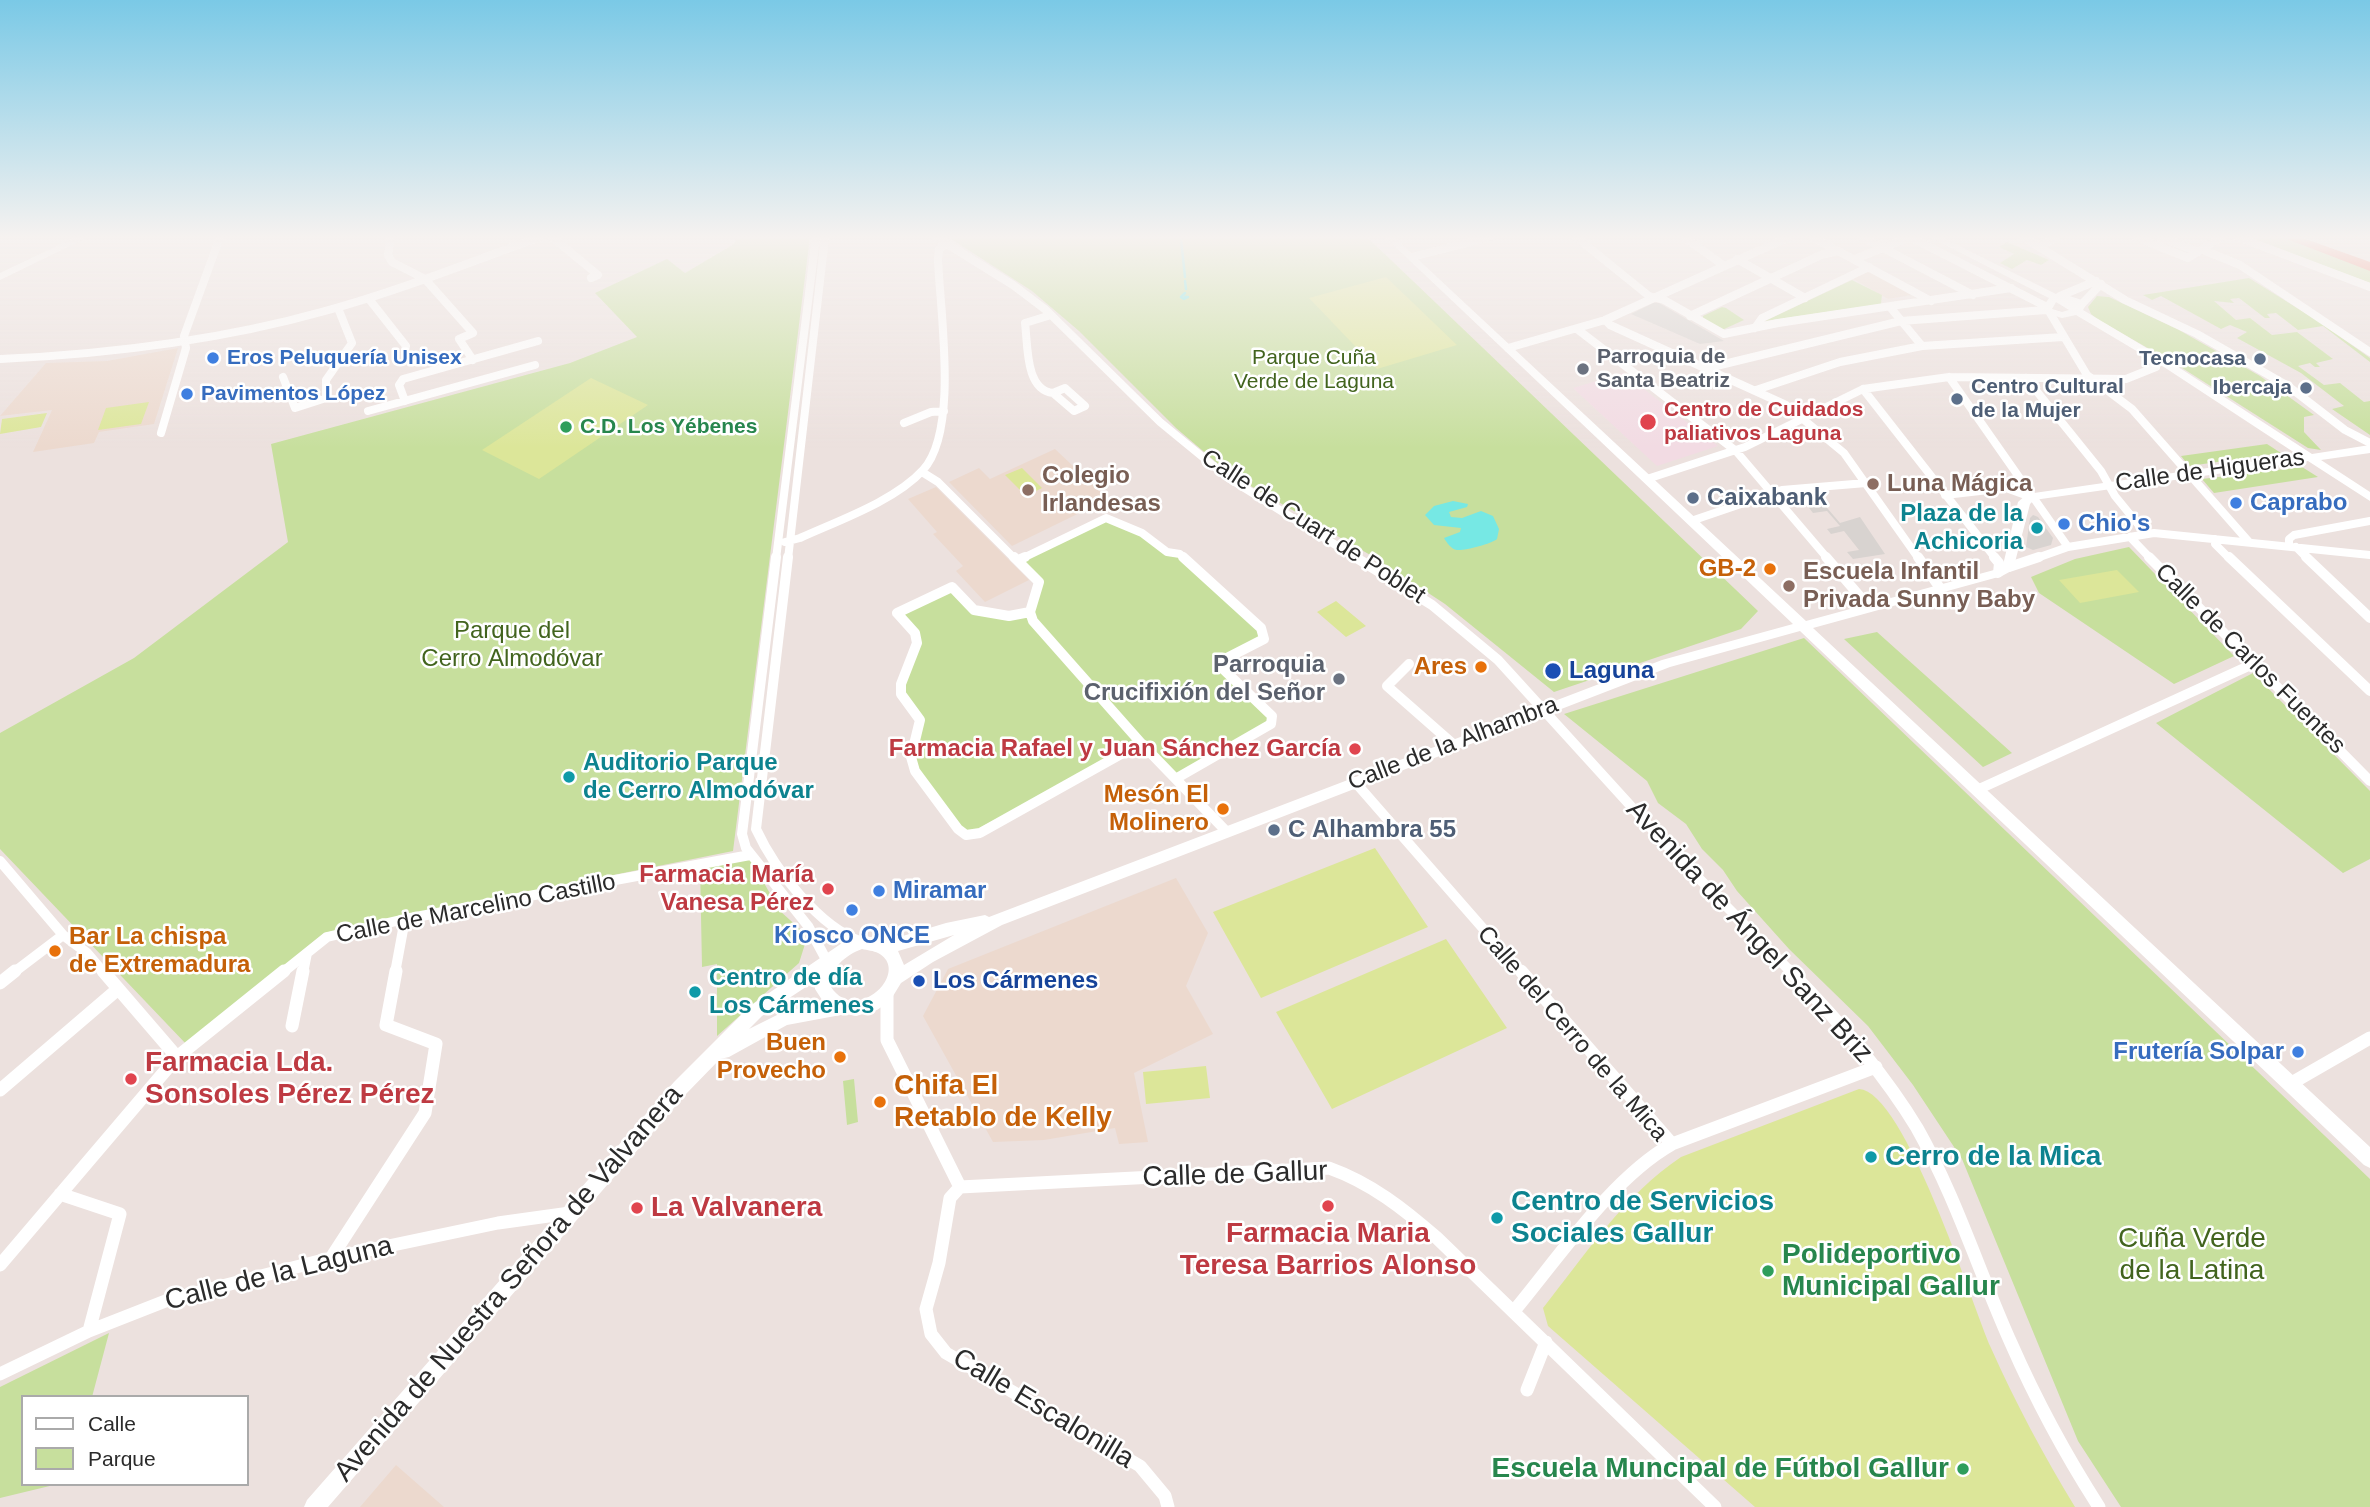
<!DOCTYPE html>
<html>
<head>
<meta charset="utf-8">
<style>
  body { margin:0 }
  #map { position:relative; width:2370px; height:1507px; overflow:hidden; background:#ece1de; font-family:Arial,sans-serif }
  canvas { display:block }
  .legend { position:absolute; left:21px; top:1395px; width:228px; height:91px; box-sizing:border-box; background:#fff; border:2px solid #aaa; margin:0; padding:9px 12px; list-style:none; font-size:21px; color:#2b2b2b }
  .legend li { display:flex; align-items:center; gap:14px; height:35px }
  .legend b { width:35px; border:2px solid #aaa }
</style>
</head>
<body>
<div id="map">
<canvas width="2370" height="1507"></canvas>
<ul class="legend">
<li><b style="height:9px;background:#fff"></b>Calle</li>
<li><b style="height:19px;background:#c7df9d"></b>Parque</li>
</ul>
</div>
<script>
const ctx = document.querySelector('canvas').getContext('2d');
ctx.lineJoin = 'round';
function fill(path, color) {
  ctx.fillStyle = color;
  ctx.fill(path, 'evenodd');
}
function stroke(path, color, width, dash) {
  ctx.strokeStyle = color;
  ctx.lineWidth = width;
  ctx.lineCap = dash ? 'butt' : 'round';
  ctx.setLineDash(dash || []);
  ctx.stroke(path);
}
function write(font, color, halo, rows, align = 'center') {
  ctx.font = font + ' Arial,sans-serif';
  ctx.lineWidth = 5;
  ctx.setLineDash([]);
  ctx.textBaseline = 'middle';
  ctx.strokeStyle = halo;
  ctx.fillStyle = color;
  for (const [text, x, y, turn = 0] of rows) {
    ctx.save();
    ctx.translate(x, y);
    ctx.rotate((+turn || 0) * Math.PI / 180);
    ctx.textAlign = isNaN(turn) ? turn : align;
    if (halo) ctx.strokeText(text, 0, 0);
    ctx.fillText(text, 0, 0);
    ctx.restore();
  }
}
const education = new Path2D(`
  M1867,272l7,1 37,22 -23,4 -35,-20z
  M178,348l-24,76 -55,8 -5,11 -61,9 19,-42 -52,6 46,-53 61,-2z
  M1055,449l53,50 -96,47 -63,-64 30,-14 11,11z
  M936,487l93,93 -44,22 -29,-31 7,-5 -30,-32 4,-2 -29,-33z
  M1176,878l32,55 -22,53 27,48 -79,39 14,69 -29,2 -4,-16 -71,12 -51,2 -70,-126 25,-47z
  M396,1465l48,42h-84z`);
const medical = new Path2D(`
  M1623,373l95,73 -61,20 -84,-78z`);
const green = new Path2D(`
  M738,237h72l-77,614 -409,82 -137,112 -187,-196v-116l134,-75 154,-116 -17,-98 299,-81 67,-26 -42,-44 72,-34 18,14 49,-29z
  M948,237h419l391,374 -17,18 -187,63 -109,-88 -73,-48 -142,-82 -54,-46 -97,-97 -47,-40z
  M2248,237h35l87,33v13z
  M2007,242l42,18 -8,5 -14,-5 -15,9 -12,-6 14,-9 -15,-7z
  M2249,278l69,43 52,37v4l-47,-36 -25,4 -22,-17 -9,1 3,4h-5l-26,-20 -9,1 4,4 -20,-2 22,19 14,-2 22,17 25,-3 36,27 -17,4 4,4h-5l-5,-4 -12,3 26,19 16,-2 24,19 6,-1v34l-38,-26 12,-3 -43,-33 -64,-35 10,-6 -17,-7 -9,4 -60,-33 -9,4 -9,-5z
  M1852,280l30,15 -1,9 -116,17z
  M2097,296l12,1 70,33 81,46 54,39 -10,2v15l17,18 -13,-2 -129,-82 -82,-47 -6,-5 -3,-7z
  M1722,307l4,1 18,12 -22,10 -19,-12v-2z
  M2267,444l14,9 -92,13 -8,-10z
  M2302,467l16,10 -104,16 -12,-14z
  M1106,518l36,15 25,19 13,2 85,81 -40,24 -2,10 49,47 -1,8 -94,54 -36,-35 -175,92 -51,-64 5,-51 -19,-26 16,-51 -20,-30 55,-26 22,23 56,2 9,-30 -21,-22z
  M2129,547l105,109 -60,28 -135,-91 -8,-16 44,-18z
  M1877,632l135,121 -29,14 -139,-128z
  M1804,638l566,541v328h-249l-43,-66 -116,-282 -49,-74 -45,-59 -79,-77 -52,-58 -14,-21 -21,-21 -16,-25 -28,-21 -11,-22 -83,-67z
  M2253,673l117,118v68l-27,14 -187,-150z
  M748,855l32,56 20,18 5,15 -6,19 -82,73v-72l-15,3 -2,-103z
  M854,1079l4,43 -11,3 -4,-44z
  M109,1333l-17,64h-69v87h35l-58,14v-111z`);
const pitch = new Path2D(`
  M1386,277l71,68 -80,24 -68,-71z
  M591,378l57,27 -109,74 -57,-29z
  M149,402l-8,22 -43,6 8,-22z
  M47,413l-6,14 -41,7 2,-15z
  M1022,468l20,20 -16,8 -21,-21z
  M2117,570l22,22 -59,11 -21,-23z
  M1336,601l30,25 -20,11 -29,-25z
  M1375,848l53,79 -167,71 -48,-86z
  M1446,939l61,89 -175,81 -56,-97z
  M1206,1066l4,32 -64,6 -3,-32z
  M1859,1089c46,2 113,216 132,259 24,54 53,108 84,159h-320l-207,-181 -5,-18c42,-53 81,-113 138,-151z`);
const plaza = new Path2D(`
  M1653,303h6l65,38 -24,3 -69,-30z
  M1822,502l18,21 20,-6 25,37 -32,5 -6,-7 12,-2 -15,-19 -13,3 -4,-5 13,-3 -13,-15 -14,2 -7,-9z
  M2033,515l5,2 15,21 -2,7 -18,5 -7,-3 4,-29z`);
const water = new Path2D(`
  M1453,501l15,3 -1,3 -18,5 2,5 11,1 19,-7 12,5 6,13 -2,10c-6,5 -33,12 -40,11 -6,-1 -10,-7 -13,-12l16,-6 1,-4 -27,-3 -9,-10 9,-9z`);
const stream = new Path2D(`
  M1181,239l4,38
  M1185,281l1,8
  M1185,293l-4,4 3,2 4,-2h-3`);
const streetFar2 = new Path2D(`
  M391,237l-3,18 4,7 33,17 48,54 -14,6 14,21
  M552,237l46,38 -7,3
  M936,237l77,48 33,25 114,112 67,55 131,82
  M1576,237l73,59 15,4 60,34 54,-11 233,-35
  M1684,237l39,28
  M1812,237l119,64
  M1862,237l111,58
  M1910,237l137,70
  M2023,237l102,63 72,34 91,52 57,44 25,13
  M2136,237l52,21 33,-21
  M2161,237l37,15
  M2238,237l132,50
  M2041,246l15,-9
  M2203,250l37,15 130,87
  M1412,257l78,-20
  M1737,259l68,39
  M1855,259l55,-22
  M2060,296l36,-15
  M369,299l37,47 -1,5
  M2080,306l21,-22
  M1890,307l32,39
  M2050,313l37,62 45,34 117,133
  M1051,315l-26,8c3,22 0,67 28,70
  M1690,316l131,-61 17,-4
  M1605,320l5,5 176,80 58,48 75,106
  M1755,328l7,-10 107,-51
  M1577,329l159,122 92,108
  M1508,348l97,-28 184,-83
  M0,359c110,-5 218,-18 325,-48 73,-20 143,-48 215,-74
  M1712,371v-4l189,-46 145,-11
  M283,377l12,31 31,-10v-18l26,-37 -14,-35
  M1949,377l119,170
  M2026,378l75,93 14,25 31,38
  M1065,388l20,18 -11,5 -21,-18z
  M1863,389l133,170
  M1756,390l84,-28 82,-16 141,-9
  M405,401l-6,-16 4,-6 135,-38
  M368,411l167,-46
  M904,423l27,-11 13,-1
  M161,433l25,-85 -2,-12 36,-99
  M922,472l16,10 77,77
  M1647,479l98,-32 118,-58 86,-12 177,2 30,-12
  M1945,495l61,-7 25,9
  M1691,521l91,-31 84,-7
  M2130,537l21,22
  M2215,539v5l15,15
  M785,542l15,-4c37,-17 95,-37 123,-68 36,-39 17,-158 15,-211l1,-10 8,-6
  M2289,545v-6l5,-4 76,-14
  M2296,547l12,12
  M776,559l40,-322
  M788,559l37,-322
  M1021,559l85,-41 36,15 25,19 13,2 5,5
  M2034,559l34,-12 86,-14 216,22`);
const streetFar1 = new Path2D(`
  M776,557l-34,277 4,14 62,78 20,37
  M788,557l-32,272c19,41 63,98 106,113
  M1014,557l25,25 -9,30 3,9 108,122
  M1355,557l77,48 66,55 171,188 123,125
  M1826,557l43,50
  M1918,557l22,31
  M1994,557l5,6 -1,10
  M2149,557l221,224
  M2229,557l141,134
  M2306,557l64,61
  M1018,560l7,-3
  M2009,567l30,-10
  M1030,612l-21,4 -35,-6 -22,-23 -55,26 18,20 2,10 -16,41v10l19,26 -9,37 4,14 43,58 8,6 14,-2 161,-90 85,88
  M1409,664l-22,22 66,58
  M1177,778l94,-54 1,-8 -49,-47 2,-10 39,-20 -3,-11 -78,-71
  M1355,782l167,191
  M1977,790l276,-126
  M0,861l63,74 24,18 17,20
  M13,973l50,-38
  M282,973l45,-36 78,-18 345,-64
  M303,973l4,-20
  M395,973l10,-54`);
const street = new Path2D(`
  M103,971l74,86
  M1790,971c47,48 92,99 127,157 39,69 62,144 94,215 25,57 54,111 88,164
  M0,983l15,-12
  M887,995v45l73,147 369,-19c42,15 75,41 108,70l278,269
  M292,1026l11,-55
  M2290,1084l80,-46
  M0,1090l118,-101
  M1672,1144l204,-77
  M960,1187l-10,11 -11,65 -13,46 5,25 15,19 194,113 25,30 3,11
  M60,1194l60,20 -31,117
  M331,1258l94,-145 11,-69 -50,-19 10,-54
  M0,1265l177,-208 107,-86
  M1514,1311c45,-54 98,-133 158,-167l-151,-173
  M0,1374l89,-43 79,-31 163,-42 167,-35 72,-10
  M1527,1390l19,-48`);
const secondary = new Path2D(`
  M76,237h12l-88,43v-7z
  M1385,237h9l412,384 188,-51 9,-5 15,-63 9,-8 271,-39 -131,-86 -91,-54 -14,3 -20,-6 -1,-2 8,-12 -4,-2 -115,-59h11l115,57 4,-1 22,7 3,6 -2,4 92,55 137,89 58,-9v8l-49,7 49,32v9l-62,-40 -274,39 -4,4 -17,66 -11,6 -189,52 557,519v21l-6,-3 -564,-534 -130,36 -668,258 -69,37 -32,21 -11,18 -13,9 -21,6 -10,-2 -59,11 -58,32 -9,2 -34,35 -358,413h-24l3,-7 367,-418 76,-76 95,-65 17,-6 24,6 60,-18 39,-8 4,2 673,-257 131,-36zM2056,302l13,8 -7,2 -10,-3zM954,935l-50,30 -6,-14zM862,949c5,1 12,2 16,4 34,18 -21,73 -47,34 -2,-19 15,-32 31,-38zM815,981v8l9,14 -41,9 -34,17 13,-13z`);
const highway = new Path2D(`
  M2282,237h18l70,25v9z`);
const markers = [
  [213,358,7,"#3f7fe0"],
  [2260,359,7,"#5c6f8a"],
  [1583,369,7,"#6b7280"],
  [2306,388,7,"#5c6f8a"],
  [187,394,7,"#3f7fe0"],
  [1957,399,7,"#5c6f8a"],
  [1648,422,9,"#e0444e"],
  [566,427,7,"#2e9e5b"],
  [1873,484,7,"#8d6e63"],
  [1028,490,7,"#8d6e63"],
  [1693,498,7,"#5c6f8a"],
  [2236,503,7,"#3f7fe0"],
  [2064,524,7,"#3f7fe0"],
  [2037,528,7,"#0f9aa8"],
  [1770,569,7,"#e8710a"],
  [1789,586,7,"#8d6e63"],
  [1481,667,7,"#e8710a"],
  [1553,671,9,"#1a4fb4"],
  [1339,679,7,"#6b7280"],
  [1355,749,7,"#e0444e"],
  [569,777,7,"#0f9aa8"],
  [1223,809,7,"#e8710a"],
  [1274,830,7,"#5c6f8a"],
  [828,889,7,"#e0444e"],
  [879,891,7,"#3f7fe0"],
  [852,910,7,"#3f7fe0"],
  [55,951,7,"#e8710a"],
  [919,981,7,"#1a4fb4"],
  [695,992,7,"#0f9aa8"],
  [2298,1052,7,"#3f7fe0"],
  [840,1057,7,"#e8710a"],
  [131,1079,7,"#e0444e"],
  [880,1102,7,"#e8710a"],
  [1871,1157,7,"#0f9aa8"],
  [1328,1206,7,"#e0444e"],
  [637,1208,7,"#e0444e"],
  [1497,1218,7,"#0f9aa8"],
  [1768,1271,7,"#2e9e5b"],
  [1963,1469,7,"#2e9e5b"]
];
const farWorshipnames = [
  ["Parroquia de",1597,357],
  ["Santa Beatriz",1597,381]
];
const farShopnames = [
  ["Eros Peluquería Unisex",227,358],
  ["Pavimentos López",201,394]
];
const farParknames = [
  ["Parque Cuña",1314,358],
  ["Verde de Laguna",1314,382]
];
const farServicenames = [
  ["Tecnocasa",2246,359],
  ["Centro Cultural",1971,387,"left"],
  ["de la Mujer",1971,411,"left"],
  ["Ibercaja",2292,388]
];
const farHealthnames = [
  ["Centro de Cuidados",1664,410],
  ["paliativos Laguna",1664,434]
];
const farLeisurenames = [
  ["C.D. Los Yébenes",580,427]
];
const streetNames = [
  ["Calle de Higueras",2210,471,-8],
  ["Calle de Cuart de Poblet",1313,527,33],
  ["Calle de Carlos Fuentes",2250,659,45],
  ["Calle de la Alhambra",1453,744,-21],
  ["Calle de Marcelino Castillo",476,909,-11],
  ["Calle del Cerro de la Mica",1572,1034,49]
];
const educationNames = [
  ["Colegio",1042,476],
  ["Irlandesas",1042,504],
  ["Luna Mágica",1887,484],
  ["Escuela Infantil",1803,572],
  ["Privada Sunny Baby",1803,600]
];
const serviceNames = [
  ["Caixabank",1707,498],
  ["C Alhambra 55",1288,830]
];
const shopNames = [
  ["Caprabo",2250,503],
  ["Chio's",2078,524],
  ["Miramar",893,891],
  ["Kiosco ONCE",852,936,"center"],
  ["Frutería Solpar",2284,1052,"right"]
];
const cultureNames = [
  ["Plaza de la",2023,514,"right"],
  ["Achicoria",2023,542,"right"],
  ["Auditorio Parque",583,763],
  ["de Cerro Almodóvar",583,791],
  ["Centro de día",709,978],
  ["Los Cármenes",709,1006]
];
const foodNames = [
  ["GB-2",1756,569],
  ["Ares",1467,667],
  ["Mesón El",1209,795],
  ["Molinero",1209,823],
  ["Bar La chispa",69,937,"left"],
  ["de Extremadura",69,965,"left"],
  ["Buen",826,1043],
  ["Provecho",826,1071]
];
const parkNames = [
  ["Parque del",512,631],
  ["Cerro Almodóvar",512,659]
];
const worshipNames = [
  ["Parroquia",1325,665],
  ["Crucifixión del Señor",1325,693]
];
const transitNames = [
  ["Laguna",1569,671],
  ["Los Cármenes",933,981]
];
const healthNames = [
  ["Farmacia Rafael y Juan Sánchez García",1341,749],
  ["Farmacia María",814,875],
  ["Vanesa Pérez",814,903]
];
const nearStreetnames = [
  ["Avenida de Ángel Sanz Briz",1749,932,47],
  ["Calle de Gallur",1235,1175,-2],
  ["Calle de la Laguna",279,1274,-14],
  ["Avenida de Nuestra Señora de Valvanera",509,1284,-49],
  ["Calle Escalonilla",1043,1409,31]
];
const nearHealthnames = [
  ["Farmacia Lda.",145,1063],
  ["Sonsoles Pérez Pérez",145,1095],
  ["La Valvanera",651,1208],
  ["Farmacia Maria",1328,1234,"center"],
  ["Teresa Barrios Alonso",1328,1266,"center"]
];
const nearFoodnames = [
  ["Chifa El",894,1086],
  ["Retablo de Kelly",894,1118]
];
const nearCulturenames = [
  ["Cerro de la Mica",1885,1157],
  ["Centro de Servicios",1511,1202],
  ["Sociales Gallur",1511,1234]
];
const nearParknames = [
  ["Cuña Verde",2192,1239],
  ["de la Latina",2192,1271]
];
const nearLeisurenames = [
  ["Polideportivo",1782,1255],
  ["Municipal Gallur",1782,1287],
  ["Escuela Muncipal de Fútbol Gallur",1949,1469,"right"]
];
fill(education, '#ecd9ce');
fill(medical, '#f2dbe3');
fill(green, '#c7df9d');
fill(pitch, '#dce699');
fill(plaza, '#d8d3d0');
fill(water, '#76e8e4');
stroke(stream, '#76e8e4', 2.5);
stroke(streetFar2, '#fff', 8);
stroke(streetFar1, '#fff', 10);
stroke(street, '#fff', 13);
fill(secondary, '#fff');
fill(highway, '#f5735f');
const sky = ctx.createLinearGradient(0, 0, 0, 448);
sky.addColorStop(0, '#7ac9e6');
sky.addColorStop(0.53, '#f6f2f0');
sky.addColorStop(1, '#f6f2f000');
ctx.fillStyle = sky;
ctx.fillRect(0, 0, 2370, 448);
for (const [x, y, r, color] of markers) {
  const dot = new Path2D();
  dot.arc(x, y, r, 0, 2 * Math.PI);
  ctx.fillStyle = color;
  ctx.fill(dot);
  stroke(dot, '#fff', 2.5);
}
write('bold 21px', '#5b616d', '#fff', farWorshipnames, 'left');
write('bold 21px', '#366cbe', '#fff', farShopnames, 'left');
write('21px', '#42641e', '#fff', farParknames);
write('bold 21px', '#4e5e75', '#fff', farServicenames, 'right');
write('bold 21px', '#be3a42', '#fff', farHealthnames, 'left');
write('bold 21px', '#27864d', '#fff', farLeisurenames, 'left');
write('24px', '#2b2b2b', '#fff', streetNames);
write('bold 24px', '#785e54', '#fff', educationNames, 'left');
write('bold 24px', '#4e5e75', '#fff', serviceNames, 'left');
write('bold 24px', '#366cbe', '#fff', shopNames, 'left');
write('bold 24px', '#0d838f', '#fff', cultureNames, 'left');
write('bold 24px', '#c56008', '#fff', foodNames, 'right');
write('24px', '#42641e', '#fff', parkNames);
write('bold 24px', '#5b616d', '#fff', worshipNames, 'right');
write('bold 24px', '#164399', '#fff', transitNames, 'left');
write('bold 24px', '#be3a42', '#fff', healthNames, 'right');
write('28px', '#2b2b2b', '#fff', nearStreetnames);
write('bold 28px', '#be3a42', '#fff', nearHealthnames, 'left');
write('bold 28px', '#c56008', '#fff', nearFoodnames, 'left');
write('bold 28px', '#0d838f', '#fff', nearCulturenames, 'left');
write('28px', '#42641e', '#fff', nearParknames);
write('bold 28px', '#27864d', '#fff', nearLeisurenames, 'left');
</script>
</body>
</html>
